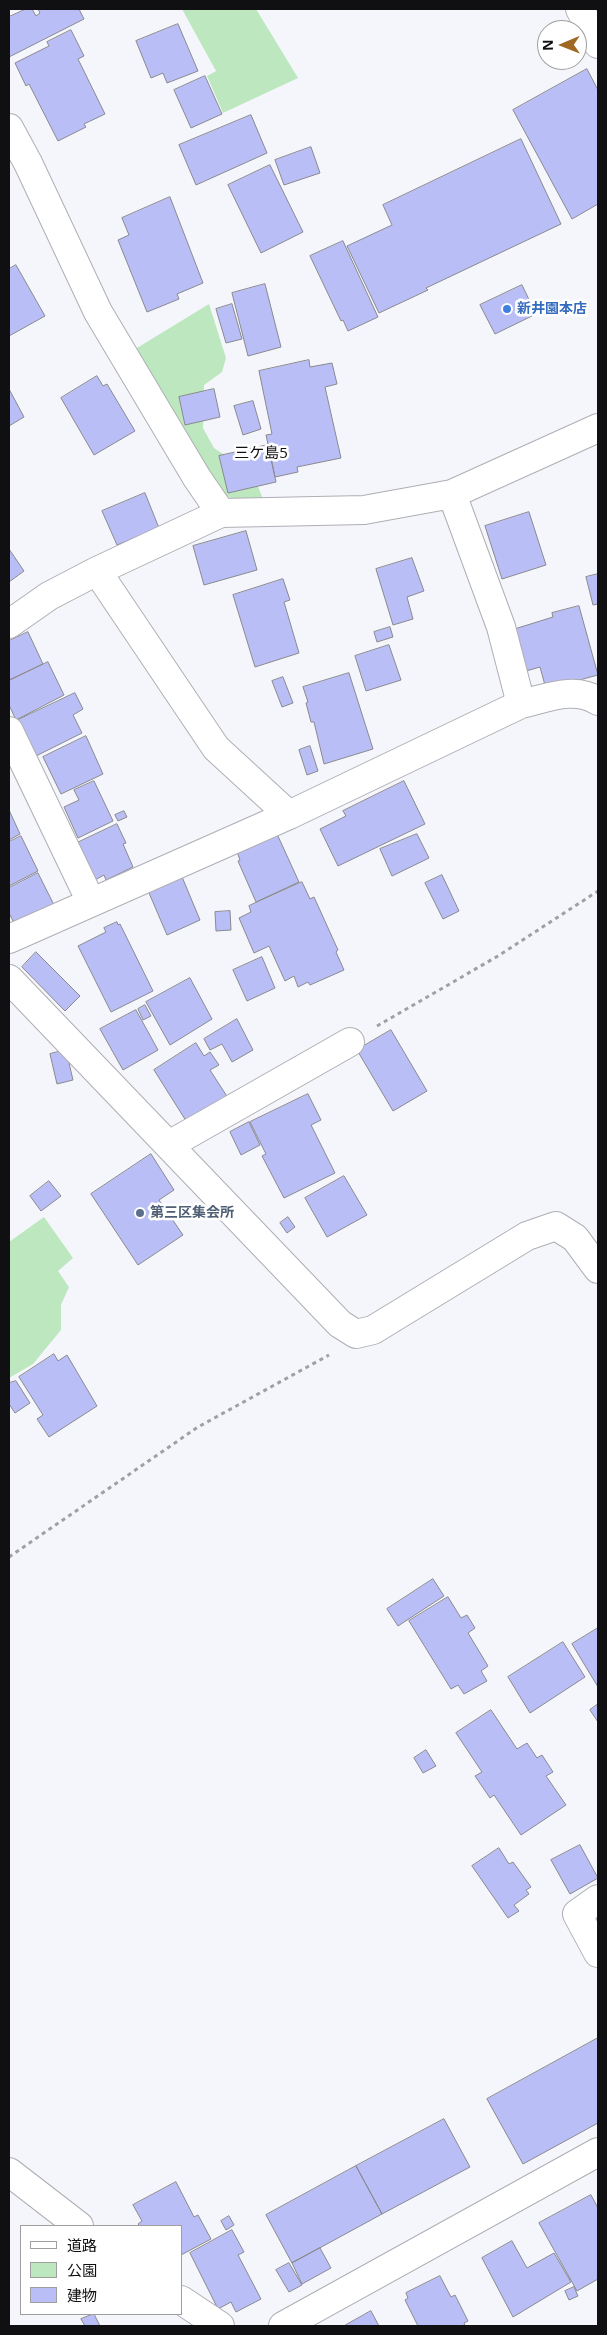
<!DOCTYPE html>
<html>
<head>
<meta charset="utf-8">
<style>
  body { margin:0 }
  #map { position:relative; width:607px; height:2335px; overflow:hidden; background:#f5f6fc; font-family:"Open Sans","Noto Sans JP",sans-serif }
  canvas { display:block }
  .frame { position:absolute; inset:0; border:10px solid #101012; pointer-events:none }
  .legend { position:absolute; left:20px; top:2225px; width:162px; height:90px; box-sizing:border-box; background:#fff; border:1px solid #9f9fa0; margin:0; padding:6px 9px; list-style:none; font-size:15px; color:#101012 }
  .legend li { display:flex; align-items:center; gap:10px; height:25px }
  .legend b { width:25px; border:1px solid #9f9fa0 }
  .north { position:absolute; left:537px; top:20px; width:50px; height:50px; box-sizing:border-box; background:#fff; border:1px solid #9f9fa0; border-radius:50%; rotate:269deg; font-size:14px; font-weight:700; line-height:20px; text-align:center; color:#101012 }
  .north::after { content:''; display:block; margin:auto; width:18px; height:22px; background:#9f6823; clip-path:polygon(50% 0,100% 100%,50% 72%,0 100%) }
</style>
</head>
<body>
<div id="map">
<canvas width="607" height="2335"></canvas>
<div class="frame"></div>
<ul class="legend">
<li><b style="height:6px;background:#fff"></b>道路</li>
<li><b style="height:14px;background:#bde7be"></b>公園</li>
<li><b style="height:14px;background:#b9bff6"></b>建物</li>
</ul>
<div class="north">N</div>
</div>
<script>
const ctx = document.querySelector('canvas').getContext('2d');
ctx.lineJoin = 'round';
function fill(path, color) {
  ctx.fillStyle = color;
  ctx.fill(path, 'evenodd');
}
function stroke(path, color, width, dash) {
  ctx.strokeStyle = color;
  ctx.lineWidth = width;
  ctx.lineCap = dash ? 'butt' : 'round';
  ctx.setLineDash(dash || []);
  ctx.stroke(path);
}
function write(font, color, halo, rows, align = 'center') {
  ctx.font = font + ' "Open Sans","Noto Sans JP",sans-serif';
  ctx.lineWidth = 5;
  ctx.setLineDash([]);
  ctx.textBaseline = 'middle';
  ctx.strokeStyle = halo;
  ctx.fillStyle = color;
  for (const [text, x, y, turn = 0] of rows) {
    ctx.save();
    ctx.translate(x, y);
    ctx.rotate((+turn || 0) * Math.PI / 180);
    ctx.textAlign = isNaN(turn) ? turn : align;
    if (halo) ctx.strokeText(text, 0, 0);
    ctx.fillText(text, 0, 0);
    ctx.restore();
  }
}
const green = new Path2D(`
  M182,9h74l42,69 -75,35 -16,-37 9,-5z
  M209,304l17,54 -4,14 -18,13 -1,43 11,20 39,26 10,25 -25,2 -16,-7 -90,-143z
  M44,1217l29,41 -15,13 11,16 -8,18v25l-28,34 -24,14v-136z`);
const building = new Path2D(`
  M26,9h6l4,7 4,-3 -2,-4h41l5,10 -75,38v-40z
  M178,24l20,47 -31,12 -4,-10 -12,5 -15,-37z
  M71,30l13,26 -6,3 27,55 -21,10 2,3 -28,14 -29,-57 -3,2 -11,-23 34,-17 -2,-4z
  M587,69l11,21v114l-26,15 -59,-109z
  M205,76l17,38 -31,14 -17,-38z
  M251,115l16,38 -71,32 -17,-40z
  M521,139l40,85 -135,64 2,2 -49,23 -32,-67 45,-21 -9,-20z
  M311,147l9,26 -36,12 -9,-25z
  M270,165l33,67 -42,21 -33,-68z
  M170,197l33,86 -26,11 2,5 -32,13 -29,-72 11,-5 -7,-17z
  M343,241l35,76 -30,14 -5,-11 -2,1 -31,-65z
  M16,265l29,51 -36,20v-67z
  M265,284l16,63 -33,9 -16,-63z
  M522,285l14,29 -41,20 -15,-29z
  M232,304l10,35 -16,4 -10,-34z
  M309,360l1,7 22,-4 5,21 -12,3 16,71 -44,9 1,5 -23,5 -9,-42 6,-1 -13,-63z
  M97,376l6,10 4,-2 28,47 -41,24 -33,-57z
  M9,389l15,28 -15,9z
  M214,389l6,28 -35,8 -6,-28z
  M253,401l8,28 -18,6 -9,-29z
  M268,445l8,37 -48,11 -9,-37z
  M145,493l14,35 -42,17 -15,-34z
  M529,512l17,53 -44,14 -17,-53z
  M246,531l11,39 -53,15 -11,-39z
  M9,549l15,22 -15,11z
  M412,558l12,33 -17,6 6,22 -20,6 -17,-56z
  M598,574v30l-5,1 -7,-28z
  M283,579l7,21 -6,2 15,51 -44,14 -22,-72z
  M579,606l19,69 -52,14 -6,-22 -21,6 -11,-42 45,-14 -1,-4z
  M390,627l3,10 -16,5 -3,-10z
  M28,632l15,32 -34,16v-39z
  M389,645l12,35 -35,11 -11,-35z
  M48,662l16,33 -48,25 -7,-15v-24z
  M349,673l24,76 -49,15 -10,-42h-3l-5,-19 2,-1 -5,-15z
  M283,677l10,26 -11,4 -10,-26z
  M75,693l8,16 -10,6 9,18 -48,24 -18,-36z
  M86,736l17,38 -42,20 -18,-37z
  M310,746l8,25 -11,4 -8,-25z
  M94,781l19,40 -35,17 -14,-31 15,-7 -5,-10z
  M404,781l21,43 -87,42 -18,-37 26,-13 -3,-5z
  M9,810l11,24 -11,6z
  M124,811l3,6 -9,4 -3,-6z
  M117,824l9,19 -3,1 10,23 -27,13 -2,-5 -9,5 -18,-37z
  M277,834l22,48 -43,20 -18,-41 2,-1 -3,-8z
  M417,834l12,24 -37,18 -12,-27z
  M21,836l17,35 -29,15v-44z
  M180,872l20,48 -33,15 -21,-49z
  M38,873l18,36 -39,20 -8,-16v-25z
  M442,875l17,36 -16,8 -18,-36z
  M302,882l8,17 4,-2 24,53 -2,2 8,18 -34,15 -2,-3 -10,5 -4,-11 -9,5 -16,-35 -15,7 -15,-35 12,-6 -2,-6z
  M230,911l1,19 -15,1 -1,-19z
  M117,922l1,3 2,-1 33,67 -42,21 -33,-66 28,-14 -2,-4z
  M36,952l44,44 -15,15 -43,-44z
  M262,957l13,31 -28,13 -14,-31z
  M190,978l22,41 -42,26 -24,-43z
  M145,1005l6,11 -8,4 -5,-11z
  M136,1010l22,40 -35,20 -23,-41z
  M237,1019l16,31 -21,12 -10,-18 -12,6 -6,-11z
  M391,1030l36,61 -34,20 -36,-61z
  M196,1043l8,13 6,-4 9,13 -9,5 18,28 -40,26 -34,-54z
  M66,1050l7,30 -16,4 -7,-30z
  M308,1094l13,26 -10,5 24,48 -51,25 -22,-42 4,-2 -16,-32z
  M249,1122l11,23 -19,10 -11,-23z
  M151,1154l23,36 -15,10 24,35 -45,30 -47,-71z
  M344,1176l23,39 -40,22 -22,-39z
  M49,1181l12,15 -20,15 -11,-15z
  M288,1217l7,10 -8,6 -7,-10z
  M54,1354l4,7 9,-6 30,51 -48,31 -12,-18 6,-4 -24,-38z
  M16,1381l14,22 -15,10 -6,-9v-21z
  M433,1579l11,17 -46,30 -11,-17z
  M448,1597l13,21 6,-3 8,13 -7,5 20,33 -7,5 6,10 -23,13 -6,-9 -7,4 -42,-68z
  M598,1628v59l-26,-43z
  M563,1642l22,35 -55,36 -22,-36z
  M598,1704v18l-8,-12z
  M491,1710l26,39 10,-6 10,15 5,-3 11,17 -7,4 20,29 -45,30 -27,-40 -4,3 -15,-22 7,-4 -26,-39z
  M426,1750l10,16 -13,7 -9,-15z
  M580,1845l18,33 -28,16 -19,-34z
  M499,1848l10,16 4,-2 18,25 -5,3 3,4 -15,11 5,6 -11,7 -36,-52z
  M598,2038v85l-75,41 -36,-65z
  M444,2119l26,48 -88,47 -26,-48z
  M356,2166l26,48 -90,49 -26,-48z
  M176,2182l18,35 4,-2 13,24 -30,16v-29h-41l-2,-2 4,-3 -9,-16z
  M591,2195l7,13v71l-21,12 -38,-68z
  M229,2216l5,9 -8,5 -5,-9z
  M232,2230l12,22 -6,3 23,44 -25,13 -5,-10 -13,7 -28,-56z
  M512,2241l15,27 27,-15 17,29 -58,35 -31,-59z
  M320,2248l11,20 -29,16 -10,-21z
  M289,2263l13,22 -13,7 -13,-22z
  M440,2276l11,21 4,-2 13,26 -4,2 1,3h-47l-13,-26 3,-2 -2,-5z
  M574,2287l4,9 -9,4 -4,-9z
  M371,2311l8,15h-35z
  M94,2314l6,12h-15l-4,-7z`);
const path = new Path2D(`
  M377,1026l121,-70 100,-65
  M9,1557l189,-130 131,-72`);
const minor = new Path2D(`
  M580,9l18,35
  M9,128l19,35 70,149 99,166 24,35
  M452,494l49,133 20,77c26,-6 54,-18 77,-3
  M97,571l119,177 73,67
  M9,624l40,-28 48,-25 124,-58 143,-3 88,-16 146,-66
  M9,731l82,171
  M9,939l280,-124 232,-111
  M9,979l331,345 16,10 17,-4 154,-94 29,-10 19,12 23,31
  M169,1145l181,-103
  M598,1899l-21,15 21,39
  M9,2172l70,54
  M181,2300l39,26
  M283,2326l315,-174`);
const markers = [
  [507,309,5,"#3f7fe0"],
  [140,1213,5,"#5c6f8a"]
];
const shopNames = [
  ["新井園本店",517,309]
];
const serviceNames = [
  ["第三区集会所",150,1213]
];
const neighbourhoodNames = [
  ["三ケ島5",261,454]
];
fill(green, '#bde7be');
fill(building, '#b9bff6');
stroke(building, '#89898e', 1);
stroke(minor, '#aeafb4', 30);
stroke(path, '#9fa0a4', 3, [4, 4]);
stroke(minor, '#fff', 28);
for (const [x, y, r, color] of markers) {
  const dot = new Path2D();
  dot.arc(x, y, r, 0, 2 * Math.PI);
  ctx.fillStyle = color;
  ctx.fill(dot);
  stroke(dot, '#fff', 2);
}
write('bold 14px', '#366cbe', '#fff', shopNames, 'left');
write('bold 14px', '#4e5e75', '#fff', serviceNames, 'left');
write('15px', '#101012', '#fff', neighbourhoodNames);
</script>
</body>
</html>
